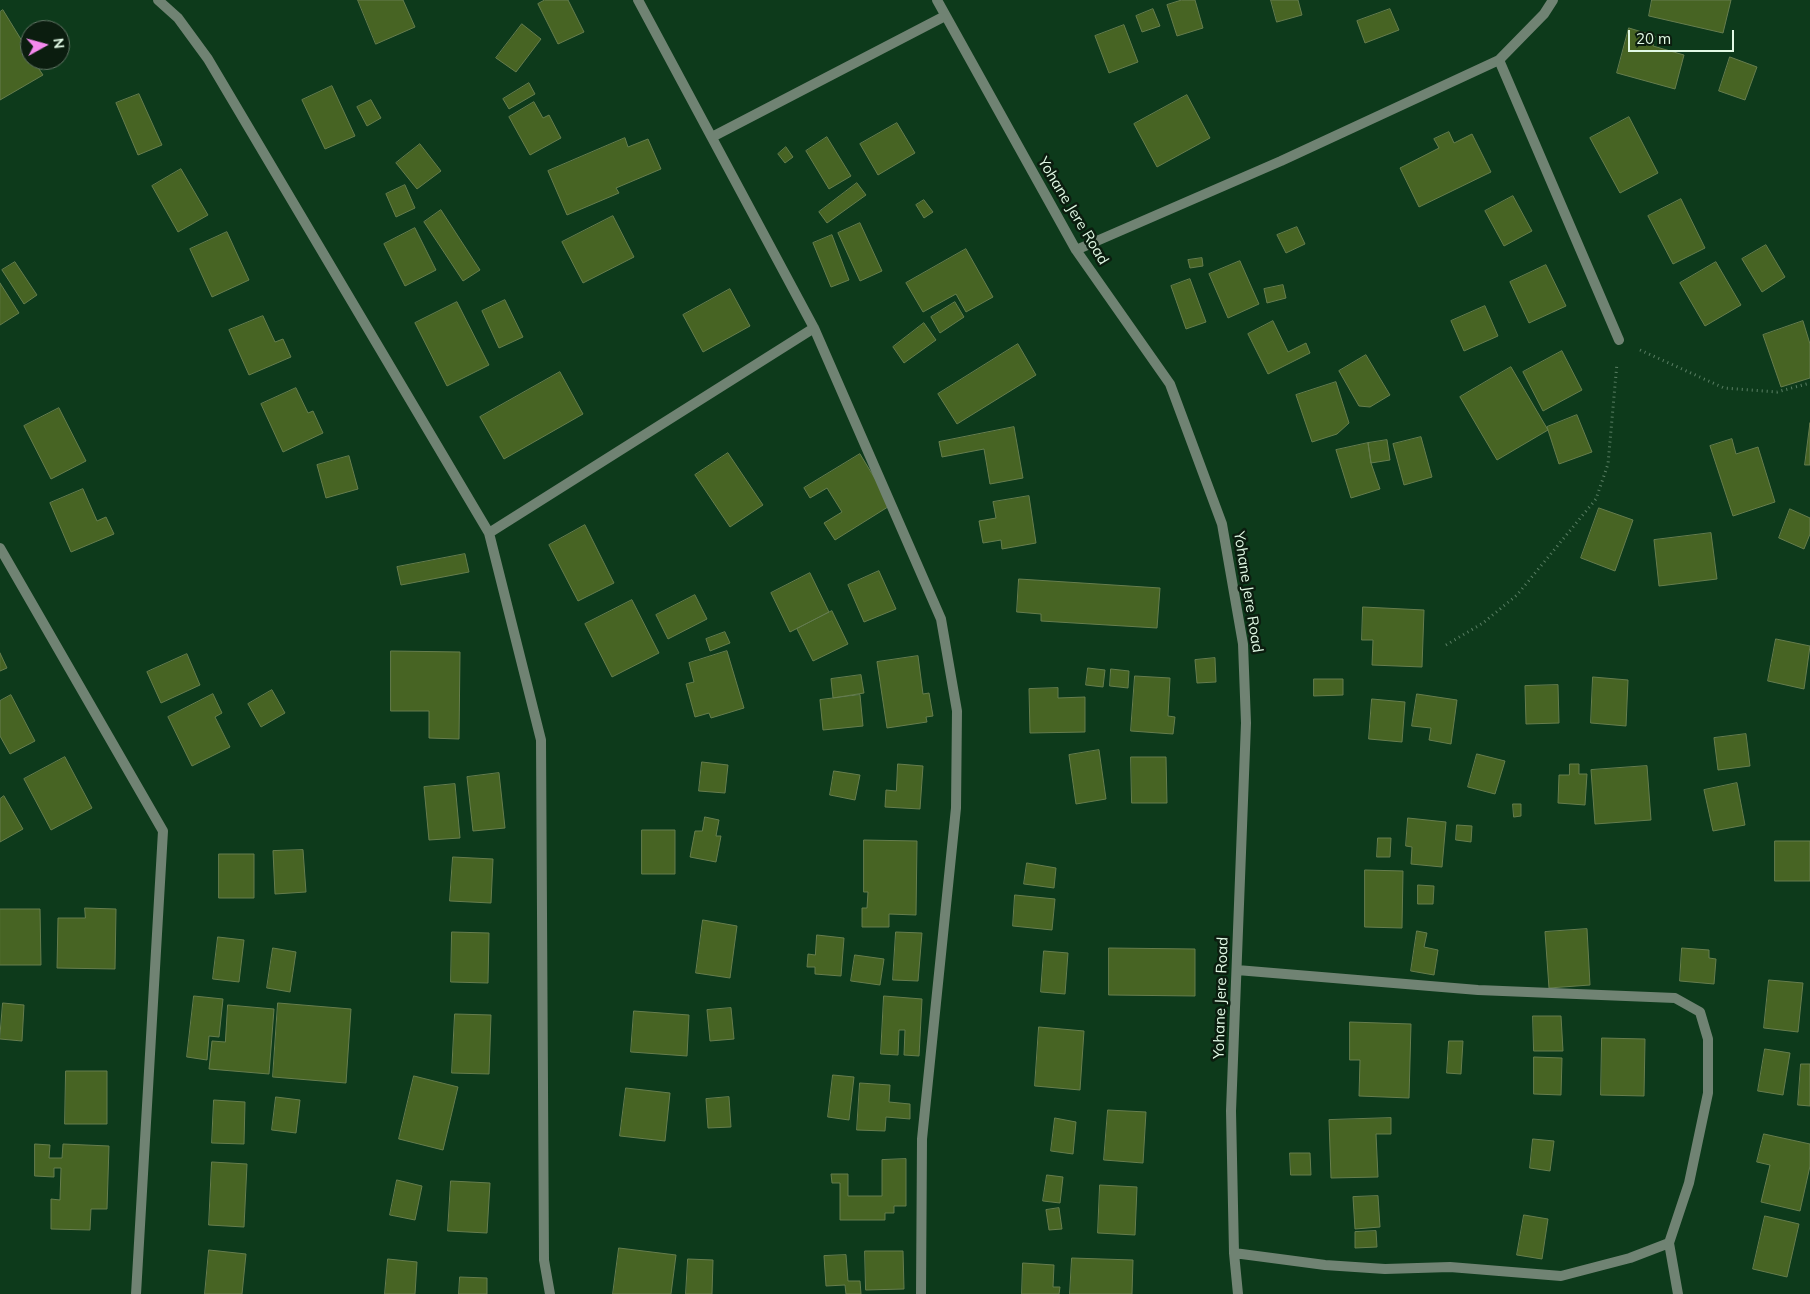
<!DOCTYPE html>
<html>
<head>
<meta charset="utf-8">
<style>
  body { margin:0 }
  #map { position:relative; width:1810px; height:1294px; overflow:hidden; background:#0d3a1b; font-family:Mulish,sans-serif }
  canvas { display:block }
  .north { position:absolute; left:20px; top:20px; width:50px; height:50px; box-sizing:border-box; background:#0b1d0f; border:1px solid #617565; border-radius:50%; rotate:83deg; font-size:14px; font-weight:700; line-height:20px; text-align:center; color:#e1f9e5 }
  .north::after { content:''; display:block; margin:auto; width:18px; height:22px; background:#f589ee; clip-path:polygon(50% 0,100% 100%,50% 72%,0 100%) }
  .scale { position:absolute; left:1628px; top:30px; width:106px; height:22px; box-sizing:border-box; border:2px solid #e1f9e5; border-top:0; padding-left:6px; font-size:15px; line-height:18px; white-space:nowrap; color:#e1f9e5; -webkit-text-stroke:4px #0b1d0f; paint-order:stroke }
</style>
</head>
<body>
<div id="map">
<canvas width="1810" height="1294"></canvas>
<div class="north">N</div>
<div class="scale">20 m</div>
</div>
<script>
const ctx = document.querySelector('canvas').getContext('2d');
ctx.lineJoin = 'round';
function fill(path, color) {
  ctx.fillStyle = color;
  ctx.fill(path, 'evenodd');
}
function stroke(path, color, width, dash) {
  ctx.strokeStyle = color;
  ctx.lineWidth = width;
  ctx.lineCap = dash ? 'butt' : 'round';
  ctx.setLineDash(dash || []);
  ctx.stroke(path);
}
function write(font, color, halo, rows, align = 'center') {
  ctx.font = font + ' Mulish,sans-serif';
  ctx.lineWidth = 5;
  ctx.setLineDash([]);
  ctx.textBaseline = 'middle';
  ctx.strokeStyle = halo;
  ctx.fillStyle = color;
  for (const [text, x, y, turn = 0] of rows) {
    ctx.save();
    ctx.translate(x, y);
    ctx.rotate((+turn || 0) * Math.PI / 180);
    ctx.textAlign = isNaN(turn) ? turn : align;
    if (halo) ctx.strokeText(text, 0, 0);
    ctx.fillText(text, 0, 0);
    ctx.restore();
  }
}
const building = new Path2D(`
  M358,0h45l12,27 -39,17z
  M545,0h23l16,32 -26,12 -20,-40z
  M1182,0h13l8,28 -26,8 -10,-31z
  M1271,0h27l4,15 -25,7z
  M1652,0h79l-8,33 -74,-17z
  M1153,9l7,17 -18,6 -6,-16z
  M1390,9l9,21 -34,13 -8,-22z
  M3,10l27,44v6h3l10,15 -43,25v-88z
  M522,24l19,15 -25,33 -20,-14z
  M1124,25l14,37 -29,11 -14,-37z
  M1629,28l26,8 -2,10 31,9 -9,34 -58,-16z
  M1730,57l27,10 -12,33 -26,-9z
  M529,83l6,11 -26,15 -6,-10z
  M332,86l23,50 -30,13 -23,-49z
  M139,94l23,51 -24,10 -22,-52z
  M1187,95l23,43 -53,29 -23,-43z
  M371,100l10,18 -14,8 -10,-19z
  M534,102l9,16 6,-3 12,23 -31,17 -21,-38z
  M1629,117l29,56 -38,20 -30,-55z
  M897,123l18,30 -37,22 -18,-31z
  M1449,132l5,11 18,-9 19,38 -72,35 -19,-39 39,-20 -5,-9z
  M827,137l24,39 -22,13 -23,-38z
  M625,138l3,9 20,-8 13,30 -45,19 3,5 -52,22 -19,-44z
  M420,144l21,27 -24,18 -21,-26z
  M786,147l7,10 -8,6 -7,-9z
  M181,169l27,46 -30,17 -26,-46z
  M857,183l9,12 -39,28 -8,-11z
  M405,185l10,23 -19,9 -10,-23z
  M1513,196l19,35 -28,15 -19,-35z
  M1681,199l24,49 -32,16 -25,-48z
  M924,200l9,12 -9,6 -8,-13z
  M441,210l39,60 -17,11 -39,-59z
  M613,216l21,41 -51,26 -21,-41z
  M860,223l22,48 -22,10 -22,-48z
  M1297,227l8,17 -19,9 -9,-18z
  M415,228l21,42 -31,16 -21,-42z
  M227,232l22,48 -37,17 -22,-48z
  M832,235l17,45 -18,7 -18,-44z
  M1766,245l19,32 -23,15 -20,-33z
  M966,249l27,48 -27,15 -10,-18 -33,18 -17,-29z
  M1202,258l1,8 -13,2 -2,-8z
  M1240,261l19,43 -31,14 -19,-44z
  M15,262l22,33 -13,9 -22,-34z
  M1716,262l25,43 -36,21 -25,-43z
  M1546,265l20,41 -37,17 -19,-41z
  M1190,279l16,43 -20,7 -15,-43z
  M0,283l19,30 -19,12z
  M1283,285l3,13 -19,5 -3,-14z
  M730,289l20,37 -47,26 -20,-37z
  M505,300l18,37 -24,11 -17,-37z
  M457,302l32,63 -42,21 -32,-63z
  M955,302l9,15 -24,16 -9,-16z
  M1485,306l13,30 -34,15 -13,-30z
  M263,316l12,26 8,-3 8,18 -42,18 -20,-45z
  M1273,321l15,31 18,-9 4,10 -42,21 -20,-40z
  M1803,321l7,23v34l-29,9 -18,-52z
  M924,323l12,17 -32,23 -11,-16z
  M1018,344l18,31 -79,49 -19,-30z
  M1562,351l20,39 -39,21 -20,-39z
  M1366,355l24,40 -20,12 -11,-1 -20,-35z
  M1511,367l37,63 -51,30 -37,-63z
  M560,372l23,42 -79,45 -24,-42z
  M1336,382l13,41 -12,11 -25,8 -16,-47z
  M296,388l12,25 5,-2 10,22 -40,19 -22,-48z
  M59,408l27,53 -35,18 -27,-53z
  M1577,415l15,37 -33,12 -12,-37z
  M1810,423v42h-5z
  M1014,427l9,51 -33,6 -6,-35 -42,8 -3,-15z
  M1421,437l11,40 -28,8 -11,-41z
  M1732,439l4,15 22,-7 17,55 -42,14 -23,-70z
  M1387,440l3,20 -19,3 -3,-20z
  M1368,443l3,20 9,26 -29,9 -15,-48z
  M728,453l35,52 -33,22 -35,-52z
  M860,454l31,51 -56,35 -11,-17 18,-11 -15,-24 -17,10 -6,-10z
  M349,456l9,33 -32,9 -9,-33z
  M83,489l14,32 9,-4 8,17 -43,18 -21,-49z
  M1029,496l7,47 -34,6 -1,-9 -18,3 -4,-22 17,-3 -3,-16z
  M1599,508l34,12 -18,51 -34,-13z
  M1790,509l20,9v16l-6,15 -25,-11z
  M585,525l29,58 -36,18 -29,-56z
  M1711,533l6,46 -58,7 -5,-46z
  M465,554l4,18 -68,13 -4,-18z
  M879,571l17,38 -32,13 -16,-37z
  M810,573l19,39 -39,20 -19,-39z
  M1019,579l141,9 -3,40 -116,-7v-7l-24,-2z
  M695,595l12,24 -39,20 -12,-24z
  M632,600l27,53 -47,24 -27,-53z
  M1363,607l61,3 -2,57 -50,-2 1,-25h-11z
  M832,611l16,33 -35,17 -16,-32z
  M725,632l5,11 -20,8 -4,-12z
  M1776,639l34,7 -6,43 -36,-8z
  M391,651l69,1 -1,87 -30,-1v-27h-38z
  M727,651l17,57 -33,10 -2,-5 -14,4 -9,-33 8,-2 -5,-19z
  M0,653l7,15 -7,3z
  M187,654l13,31 -39,18 -14,-31z
  M918,656l5,38 6,-1 4,23 -7,1 1,5 -40,6 -10,-66z
  M1215,658l1,24 -19,1 -2,-23z
  M1088,668l17,2 -2,17 -17,-2z
  M1111,669l18,2 -1,17 -18,-2z
  M861,675l3,18 -31,5 -2,-19z
  M1135,676l35,2 -2,38 7,1 -2,17 -42,-3z
  M1593,677l35,3 -2,46 -35,-3z
  M1314,679h29v16l-29,1z
  M1558,685l1,38 -33,1 -1,-38z
  M1058,688v10l27,-1v35l-55,1 -1,-44z
  M272,690l13,23 -24,14 -13,-23z
  M213,694l9,19 -7,4 15,30 -38,19 -24,-49z
  M1417,694l40,6 -6,44 -22,-4 2,-12 -19,-2z
  M11,695l24,46 -25,13 -10,-18v-35z
  M860,695l3,31 -40,4 -3,-30z
  M1372,699l33,3 -3,40 -33,-3z
  M1746,734l4,32 -32,4 -4,-32z
  M1099,750l7,49 -30,5 -7,-49z
  M1477,754l28,7 -10,33 -27,-7z
  M65,757l27,51 -41,22 -27,-51z
  M1131,757h35l1,46h-35z
  M702,762l26,3 -3,28 -26,-2z
  M898,764l25,2 -3,43 -35,-2 1,-17 10,1z
  M1570,764h9v10h8l-2,31 -27,-2 1,-28h10z
  M1647,766l4,54 -56,4 -4,-54z
  M834,771l26,4 -5,25 -25,-5z
  M499,773l6,55 -32,3 -6,-54z
  M1737,783l8,42 -32,6 -9,-41z
  M455,784l5,54 -31,2 -5,-53z
  M4,796l19,33 -23,13v-43z
  M1513,804h8v12l-7,1z
  M705,817l14,3 -3,16h5l-5,26 -26,-5 5,-26h7z
  M1408,818l38,4 -4,45 -31,-3 1,-17 -6,-1z
  M1457,825l15,1 -1,16 -15,-2z
  M642,830h33v44h-33z
  M1378,838h13l-1,19h-13z
  M864,840l53,1 -1,74 -27,-1v13h-27v-19h5l1,-16h-4z
  M1775,841h35v40h-35z
  M303,850l3,42 -31,2 -2,-43z
  M219,854h35v44h-35z
  M453,857l40,2 -2,44 -41,-2z
  M1027,863l29,5 -2,20 -30,-4z
  M1365,870l38,1 -1,57 -37,-1z
  M1418,885l16,1 -1,18h-15z
  M1015,895l40,4 -3,31 -39,-4z
  M85,908l31,1 -1,60 -58,-1 1,-50h27z
  M0,909h40l1,56h-41z
  M703,920l34,6 -7,52 -34,-5z
  M1587,929l3,56 -41,3 -4,-56z
  M1417,931l10,2 -3,14 14,3 -4,25 -23,-4z
  M452,932l37,1 -1,50 -37,-1z
  M896,932l26,1 -4,48 -25,-1z
  M817,935l27,3 -3,38 -26,-2v-7h-8l1,-13 7,1z
  M218,937l26,3 -5,42 -26,-3z
  M273,948l23,4 -6,40 -23,-4z
  M1109,948l86,1v47l-86,-1z
  M1682,948l27,2v8l7,1 -2,25 -34,-3z
  M1044,951l24,2 -3,41 -24,-2z
  M855,955l29,4 -4,26 -29,-4z
  M1769,980l34,3 -5,49 -34,-4z
  M194,996l29,3 -4,38 -10,-1 -2,24 -20,-3z
  M884,996l38,3 -3,57 -15,-1 1,-25h-6l-1,25 -17,-1z
  M3,1003l21,2 -2,36 -22,-2z
  M278,1003l73,6 -5,74 -73,-6z
  M228,1005l46,4 -5,65 -60,-5 3,-28 13,1z
  M731,1008l3,31 -24,2 -3,-31z
  M634,1011l55,4 -2,41 -56,-4z
  M455,1014l36,1 -2,59 -37,-1z
  M1533,1016h28l2,35h-29z
  M1350,1022l61,2 -2,74 -50,-2 1,-36h-10z
  M1039,1027l45,4 -4,59 -45,-4z
  M1602,1038l43,1 -1,57 -43,-1z
  M1449,1041h14l-2,33 -14,-1z
  M1765,1049l25,4 -7,42 -25,-4z
  M1534,1057l28,1 -1,37 -27,-1z
  M1801,1064h9v42l-12,-1z
  M66,1071h41v53h-42z
  M833,1075l21,2 -5,43 -21,-3z
  M414,1076l44,11 -15,63 -44,-11z
  M860,1083l30,2 -1,17 21,2v15l-24,-2 -1,14 -28,-1z
  M626,1088l44,5 -5,48 -45,-5z
  M276,1097l24,3 -4,33 -24,-3z
  M729,1097l2,30 -23,1 -2,-29z
  M214,1100l31,2 -1,42 -32,-1z
  M1108,1110l38,2 -3,51 -39,-3z
  M1055,1118l21,4 -3,32 -22,-3z
  M1391,1118v16h-15l2,43 -47,1 -2,-58z
  M1764,1134l46,10v22l-10,45 -39,-9 9,-37 -13,-3z
  M1533,1139l21,2 -4,30 -20,-3z
  M35,1144l15,1 -1,13h13l1,-14 46,2 -2,63h-16l-1,21 -39,-1v-30l9,1 1,-32h-7v9l-19,-1z
  M1290,1153h20l1,22h-20z
  M906,1159v47h-12v7h-9v7h-45v-37h-8l-1,-9h17v22h34v-36z
  M212,1162l35,2 -3,63 -35,-2z
  M1047,1175l16,2 -3,26 -17,-2z
  M397,1180l25,6 -7,34 -25,-5z
  M451,1181l39,2 -3,50 -39,-2z
  M1100,1185l37,2 -2,48 -37,-2z
  M1378,1196l2,31 -25,2 -2,-32z
  M1059,1208l3,21 -13,1 -3,-20z
  M1524,1215l24,4 -6,40 -25,-4z
  M1765,1216l34,8 -12,53 -34,-8z
  M1376,1231l1,16 -22,1v-16z
  M619,1248l57,7 -5,39h-58z
  M209,1250l37,4 -4,40h-37z
  M865,1251h38l1,38 -38,1z
  M846,1255l2,26h12l1,13h-15l-1,-9 -19,1 -2,-30z
  M1072,1258l61,2 -1,34h-62z
  M388,1259l29,3 -2,32h-30z
  M688,1259l25,1 -1,34h-26z
  M1023,1263l31,2 -1,22h7l-1,7h-37z
  M460,1277l27,1v16h-28z`);
const path = new Path2D(`
  M1640,350l84,38 53,4 33,-9
  M1446,645l37,-22 34,-28 79,-96 12,-35 9,-101`);
const street = new Path2D(`
  M158,0l20,18 30,41 281,474 52,207 3,520 6,34
  M638,0l176,328 127,291 16,92 -1,97 -34,331 -1,155
  M937,0l139,250 94,134 52,140 21,120 3,79 -15,388 3,142 4,41
  M1499,60l120,280
  M712,137l233,-121
  M1076,250l205,-89 218,-101 45,-46 9,-14
  M489,533l325,-205
  M0,548l163,283 -27,463
  M1669,1243l9,51
  M1234,1253l91,12 60,4 65,-2 111,9 69,-18 39,-15 20,-60 19,-90v-54l-8,-27 -25,-14 -197,-8 -241,-20`);
const streetNames = [
  ["Yohane Jere Road",1073,211,59],
  ["Yohane Jere Road",1248,592,81],
  ["Yohane Jere Road",1221,998,-88]
];
fill(building, '#476423');
stroke(building, '#667d4e', 1);
stroke(path, '#5a7f64', 3, [1, 4]);
stroke(street, '#708373', 10);
write('15px', '#e1f9e5', '#0b1d0f', streetNames);
</script>
</body>
</html>
